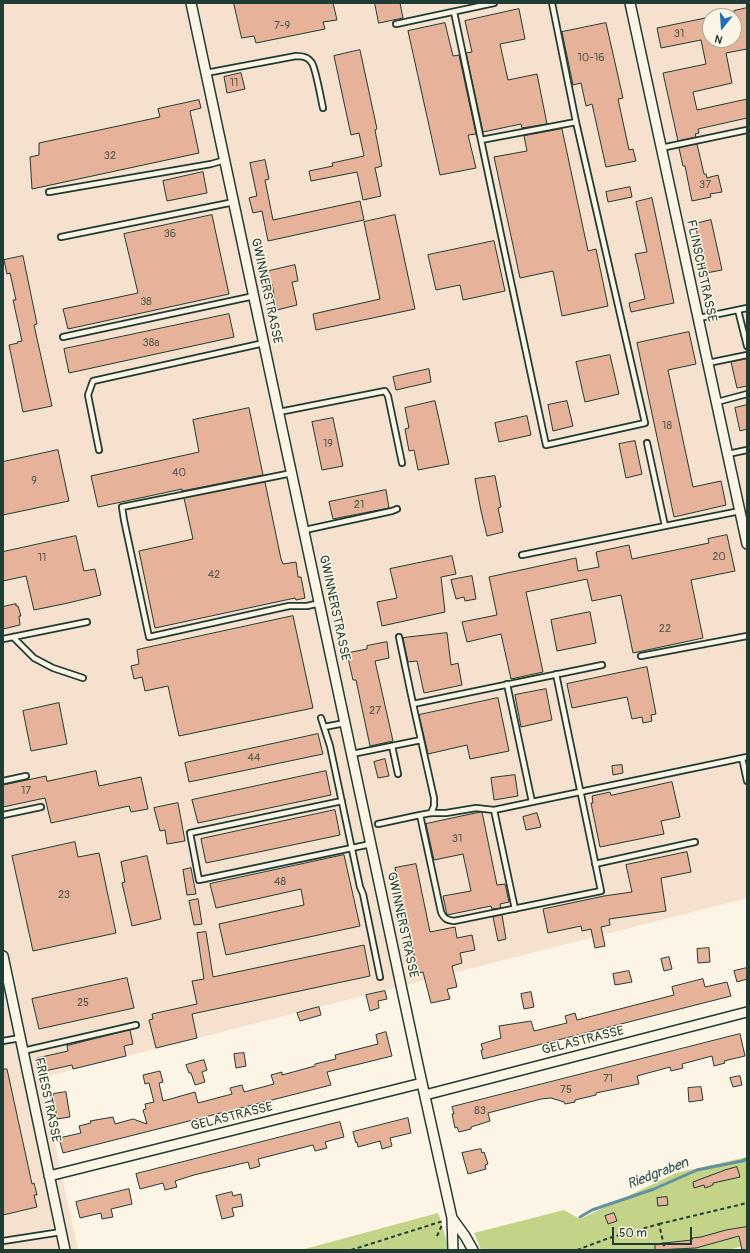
<!DOCTYPE html>
<html>
<head>
<meta charset="utf-8">
<style>
  body { margin:0 }
  #map { position:relative; width:750px; height:1253px; overflow:hidden; background:#fcf5e5; font-family:Pangolin,sans-serif }
  canvas { display:block }
  .frame { position:absolute; inset:0; border:4px solid #1f3d34; pointer-events:none }
  .north { position:absolute; left:702px; top:8px; width:40px; height:40px; box-sizing:border-box; background:#fcf5e5; border:1px solid #a4ab9e; border-radius:50%; rotate:197deg; font-size:11px; font-weight:700; line-height:16px; text-align:center; color:#1f3d34 }
  .north::after { content:''; display:block; margin:auto; width:14px; height:18px; background:#1f6fb2; clip-path:polygon(50% 0,100% 100%,50% 72%,0 100%) }
  .scale { position:absolute; left:612px; top:1227px; width:80px; height:18px; box-sizing:border-box; border:2px solid #1f3d34; border-top:0; padding-left:5px; font-size:12px; line-height:14px; white-space:nowrap; color:#1f3d34; -webkit-text-stroke:3px #fcf5e5; paint-order:stroke }
</style>
</head>
<body>
<div id="map">
<canvas width="750" height="1253"></canvas>
<div class="frame"></div>
<div class="north">N</div>
<div class="scale">50 m</div>
</div>
<script>
const ctx = document.querySelector('canvas').getContext('2d');
ctx.lineJoin = 'round';
function fill(path, color) {
  ctx.fillStyle = color;
  ctx.fill(path, 'evenodd');
}
function stroke(path, color, width, dash) {
  ctx.strokeStyle = color;
  ctx.lineWidth = width;
  ctx.lineCap = dash ? 'butt' : 'round';
  ctx.setLineDash(dash || []);
  ctx.stroke(path);
}
function write(font, color, halo, rows, align = 'center') {
  ctx.font = font + ' Pangolin,sans-serif';
  ctx.lineWidth = 3;
  ctx.setLineDash([]);
  ctx.textBaseline = 'middle';
  ctx.strokeStyle = halo;
  ctx.fillStyle = color;
  for (const [text, x, y, turn = 0] of rows) {
    ctx.save();
    ctx.translate(x, y);
    ctx.rotate((+turn || 0) * Math.PI / 180);
    ctx.textAlign = isNaN(turn) ? turn : align;
    if (halo) ctx.strokeText(text, 0, 0);
    ctx.fillText(text, 0, 0);
    ctx.restore();
  }
}
const built = new Path2D(`
  M3,3h744v895l-706,180 37,172h-75zM710,16h24v24h-24z`);
const green = new Path2D(`
  M747,1157v88l-19,5h-247l-7,-17 90,-23 16,9 96,-46z
  M438,1213l1,2 10,35h-148z`);
const stream = new Path2D(`
  M580,1217l12,-7 62,-21 43,-19 45,-9 5,-2`);
const building = new Path2D(`
  M234,3h99l4,17 -14,2 2,7 -69,14 -2,-7 -12,2z
  M375,3h25l3,15 -24,5z
  M747,8v41l-21,4 6,30 -39,9 4,18 50,-11v19l-49,11 1,4 -4,1 1,3 -18,4 -15,-68 43,-9 -5,-24 -40,8 -4,-20 53,-11v23h24v-29z
  M519,9l6,30 -25,5 8,36 29,-6 10,50 -25,4 -1,-4 -38,8 -17,-79 6,-1 -7,-31z
  M445,23l8,33 6,-1 17,79 -8,1 8,33 -36,7 -32,-144z
  M606,23l17,75 -5,1 11,51 4,-1 3,12 -30,6 -14,-63 -6,2 -5,-23 -8,2 -11,-53z
  M360,50l17,79 -2,1 7,36 -7,2 6,28 -18,4 -6,-28 -46,9 -2,-10 24,-5 -1,-3 32,-7 -5,-23 -8,2 -17,-79z
  M241,73l4,16 -18,4 -3,-16z
  M199,100l2,8 -11,3 9,42 -167,36 -2,-32 9,-2v-12l121,-26 -2,-8z
  M562,129l26,122 8,-2 12,57 -46,10 -9,-45 -33,7 -26,-121 33,-6 -3,-15z
  M697,144l7,30h2l1,4 11,-3 4,17 -12,2 1,3 -19,4 -7,-35h-2l-4,-18z
  M265,160l4,19 -4,1 8,40 87,-19 4,19 -96,21 -6,-30 -9,2 -4,-15 8,-2 -7,-33z
  M203,172l4,21 -40,8 -4,-20z
  M630,187l2,10 -24,5 -2,-10z
  M652,198l22,105 -43,9 -2,-9 16,-4 -10,-45 12,-2 -11,-50z
  M212,215l17,79 -161,35 -5,-20 75,-16 -14,-59z
  M395,215l20,94 -99,21 -3,-16 67,-15 -16,-77z
  M711,220l11,50 -16,3 -11,-49z
  M494,241l11,50 -42,9 -3,-15 -24,5 -8,-35z
  M23,256l14,68 -3,1 18,81 -29,6 -14,-67 9,-2 -1,-1 5,-1 -9,-41h3l-6,-27 -3,1 -3,-14z
  M295,265l3,16 -6,1 5,23 -20,5 -5,-26 -4,1 -3,-13z
  M229,314l5,23 -165,36 -5,-24z
  M689,332l7,32 -28,6 25,117 28,-6 5,24 -52,12 -37,-174z
  M610,355l9,39 -34,8 -9,-40z
  M747,359v27l-10,2 -6,-26z
  M429,369l2,13 -35,8 -3,-13z
  M435,401l14,63 -31,6 -4,-20 -5,1 -4,-22 4,-1 -4,-20z
  M567,401l6,25 -20,5 -5,-26z
  M747,405v24l-7,2 -5,-23z
  M249,408l14,67 -81,16v-2l-84,18 -7,-31 108,-24 -6,-32z
  M527,416l4,19 -32,7 -4,-19z
  M333,418l10,48 -21,4 -10,-48z
  M635,441l7,33 -16,4 -7,-34z
  M58,450l11,51 -66,14v-53z
  M495,476l6,31 -3,1 5,24 -16,4 -6,-25 -6,-32z
  M265,482l16,77 2,5 13,-2 2,15h3l4,21 -9,2 -1,-2 -140,30 -16,-77 54,-12 -9,-41z
  M386,490l3,18 -56,11 -4,-17z
  M727,535l8,36 -44,9 12,58 -70,15 -12,-58 -29,6 -5,-22 -61,13 17,80 -32,7 -10,-45 -34,8 -5,-20 35,-7 -8,-38 87,-19 2,13 21,-4 -3,-15 33,-7 3,14 77,-16 -1,-4z
  M76,536l8,35 11,-2 6,26 -33,8 -34,7 -8,-34 -23,5v-29z
  M452,556l4,18 -15,3 4,35 -63,14 -5,-24 20,-4 -7,-29z
  M472,576l4,23 -11,2 -1,-4 -8,2 -5,-19z
  M16,604v2h2l3,10h-2l1,9 -17,4v-22z
  M590,612l6,31 -39,8 -6,-31z
  M293,616l20,92 -134,28 -11,-50 -23,5 -3,-14 -8,2 -3,-13 8,-2 -2,-14z
  M447,633l4,32 7,-2 4,22 -38,8 -7,-32 -9,1 -5,-24z
  M387,642l2,16 -14,3 18,80 -23,5 -14,-66h-3l-6,-27 20,-4v-3z
  M647,667l9,47 -5,1 1,6 -9,2 -1,-6 -10,2 -5,-22 -55,11 -5,-24z
  M546,689l6,31 -31,7 -6,-32z
  M498,698l11,53 -39,8 -3,-14 -39,9 -9,-39z
  M59,703l8,41 -36,7 -8,-40z
  M318,734l5,20 -134,28 -4,-19z
  M385,759l4,17 -11,2 -4,-16z
  M622,765l1,8 -10,2 -1,-9z
  M96,771l3,15 42,-9 7,32 -17,3 -2,-6 -78,17 -6,-25 -42,9v-22l43,-9 1,5z
  M326,771l5,24 -133,28 -6,-23z
  M515,775l3,21 -24,4 -3,-22z
  M672,782l8,35 -19,4 3,13 -64,13 -9,-44h2l-1,-7 18,-4 1,3z
  M178,803l7,38 -18,3 -2,-14 -5,1 -6,-23z
  M335,810l5,25 -134,28 -5,-24z
  M482,812l15,73 8,-1 4,18 -9,2 1,4 -9,1 -1,-3 -44,9 -4,-19 28,-5 -8,-37 -29,6 -8,-36z
  M537,813l4,14 -15,3 -3,-13z
  M75,842l3,15 21,-4 17,80 -83,18 -21,-95z
  M687,852l4,20 -30,6 5,33 -57,8 1,6 -9,2 4,19 -10,2 -4,-19 -9,2 -1,-5 -33,7 -5,-24 61,-13 28,-4 -6,-27z
  M344,855l16,71 -134,29 -7,-31 85,-19 -3,-16 -85,19 -6,-24z
  M147,856l14,63 -29,7 -10,-43 3,-1 -4,-20z
  M416,864l14,68 25,-5 2,11 15,-3 3,15 -15,3 2,10 -10,3 5,21 -10,2 3,10 -19,4 -8,-31 -5,1 -23,-105z
  M191,868l5,26 -9,1 -4,-25z
  M198,899l4,25 -8,1 -5,-24z
  M502,915l4,24 -8,2 -5,-24z
  M206,932l7,45 151,-32 6,31 -178,38 5,24 -41,10 -7,-28 4,-1 -1,-5 45,-10 -5,-23 12,-2 -7,-46z
  M709,948l1,14 -12,1 -1,-14z
  M669,957l3,12 -8,2 -3,-12z
  M747,968v11l-10,3 -3,-11z
  M629,971l3,11 -17,3 -2,-11z
  M127,978l7,30 -95,21 -7,-30z
  M703,979l2,8 22,-5 4,14 -248,63 -2,-9h2l-2,-6 20,-6 -2,-12 32,-5 3,10 33,-8 -2,-7 10,-3 2,7 97,-25 -2,-8z
  M385,991l2,8 -9,2 1,7 -9,3 -4,-16z
  M531,992l3,15 -10,2 -3,-15z
  M319,1007l2,8 -21,6 -3,-8z
  M130,1030l3,14 -9,2 2,10 -53,13 -1,-4 -32,7 -3,-14 31,-7 -1,-5z
  M386,1032l6,24 -65,16 4,13 -268,68 -4,-15 22,-5 -2,-7 12,-3 -1,-2 23,-4 2,7 18,-5 14,5 -4,-14 3,-1 -1,-5 9,-2 -5,-19 -4,1 -2,-9 17,-4 3,11 -4,1 4,18 32,-9 3,11 34,-9 -2,-6 12,-3 2,7 30,-8 -3,-9 11,-3v3l33,-9v-2l21,-5 -1,-4 43,-11 -2,-9z
  M740,1034l5,22 -21,5 1,2 -11,3 -2,-10 -30,8 1,4 -12,3 -1,-4 -33,9 2,8 -43,9v2l-21,5v2l-10,2 -1,-2 -13,-4 -10,1 -53,14 2,8 -19,6v2l-12,3 -2,-5 -2,1 -3,-14h2l-2,-7z
  M244,1053l2,13 -10,2 -2,-14z
  M204,1060l3,10 -5,2 3,10 -10,3 -4,-12h-2l-3,-8z
  M3,1069h4l25,115 2,-1 3,12h-3l3,12 -34,8z
  M740,1076l2,9 -9,2 -3,-9z
  M701,1087l2,13 -14,2 -1,-14z
  M66,1092l4,25 -13,2 -4,-25z
  M408,1118l3,15 -21,5 2,8 -10,3 -2,-8 -22,6 -1,-5 -1,1 -3,-11z
  M340,1122l4,15 -19,5 2,6 -12,3 -2,-6 -55,14 2,7 -10,3 -2,-7 -54,13 -19,6 2,6 -12,3 -2,-7 -23,6 -4,-15z
  M481,1149l1,4 2,-1 4,12 -3,1 1,4 -18,5 -6,-21z
  M737,1167l3,10 -27,6v2l-8,3 -1,-3 -10,3 -1,-6 32,-12z
  M129,1189l3,15 -21,5 2,8 -11,2 -1,-6 -21,5 -4,-16z
  M232,1192l1,4 8,-2 2,12 -11,2 2,8 -12,3 -6,-23z
  M667,1197l1,8 -10,1 -1,-8z
  M614,1213l3,8 -9,3 -3,-8z
  M747,1227v23h-5l-3,-14 -43,12 -41,2v-6l37,-4v-2l9,-1 25,-7z`);
const path = new Path2D(`
  M659,1224l88,-21
  M437,1236l5,-11
  M351,1250l92,-29
  M577,1250l32,-12 50,-14 6,26`);
const service = new Path2D(`
  M552,3l24,119
  M454,12c30,144 61,289 92,433l99,-22 -69,-301 -95,18
  M396,24l98,-21
  M206,73l90,-17c7,0 12,1 16,7 4,7 9,36 11,45
  M661,148l86,-18
  M49,192l162,-28 14,-4
  M61,237l173,-35
  M738,310l9,36
  M699,318l48,-10
  M63,337l191,-41
  M708,363l39,-8
  M717,402l30,-8
  M279,412l106,-21 3,5 14,67
  M647,443l18,83 75,-15
  M99,450l-11,-55 5,-14 171,-38
  M728,454l19,-4
  M292,473l-170,34 2,13 25,117 140,-31h18l13,-3
  M305,530l87,-19 5,-2
  M522,555l143,-29
  M13,637l21,21 19,10 30,10
  M399,637l14,67
  M3,639l84,-17
  M641,656l106,-20
  M507,684l25,118 -38,8 -18,-2 -30,5h-15l-11,2 21,97c3,7 6,8 13,9l147,-30 -45,-217
  M321,718l9,28 30,141 3,7 17,83
  M324,727l21,-4
  M421,740l13,58v8l-3,7
  M392,746l6,28
  M352,754l69,-14 -8,-36 189,-39
  M742,758l5,23
  M3,781l23,-5
  M342,801l-152,32 9,47 172,-36
  M532,802l215,-45
  M494,810l21,99
  M3,815l38,-8
  M378,824l42,-9
  M595,864l100,-22
  M3,1041l17,-3
  M23,1051l113,-26
  M3,1241l58,-9`);
const minor = new Path2D(`
  M191,3l227,1062 34,153 1,32
  M630,3l117,541
  M3,956l62,294
  M425,1095l322,-83
  M49,1176l373,-93
  M452,1218l13,18 8,14`);
const numberNames = [
  ["7-9",282,26],
  ["31",679,34],
  ["10-16",591,58],
  ["11",234,83],
  ["32",110,156],
  ["37",705,185],
  ["36",170,234],
  ["38",146,302],
  ["38a",151,343],
  ["18",667,426],
  ["19",328,444],
  ["40",179,473],
  ["9",34,481],
  ["21",359,505],
  ["20",719,557],
  ["11",42,558],
  ["42",214,575],
  ["22",665,629],
  ["27",375,711],
  ["44",254,758],
  ["17",26,791],
  ["31",457,839],
  ["48",280,882],
  ["23",64,895],
  ["25",83,1003],
  ["71",608,1079],
  ["75",566,1090],
  ["83",480,1111]
];
const streetNames = [
  ["FLINSCHSTRASSE",701,271,78],
  ["GWINNERSTRASSE",266,291,78],
  ["GWINNERSTRASSE",334,608,78],
  ["GWINNERSTRASSE",402,925,78],
  ["GELASTRASSE",583,1041,-14],
  ["FRIESSTRASSE",47,1100,78],
  ["GELASTRASSE",232,1117,-14]
];
const waterNames = [
  ["Riedgraben",658,1174,-21]
];
fill(built, '#f6e1ce');
fill(green, '#c3d387');
stroke(stream, '#6291a4', 3);
fill(building, '#e7b29a');
stroke(building, '#1f3d34', 1);
stroke(service, '#1f3d34', 8);
stroke(minor, '#1f3d34', 12);
stroke(path, '#1f3d34', 2, [4, 3]);
stroke(service, '#fcf5e5', 4.5);
stroke(minor, '#fcf5e5', 9);
write('11px', '#515a4e', null, numberNames);
write('13px', '#1f3d34', '#fcf5e5', streetNames);
write('italic 14px', '#355959', '#fcf5e5', waterNames);
</script>
</body>
</html>
